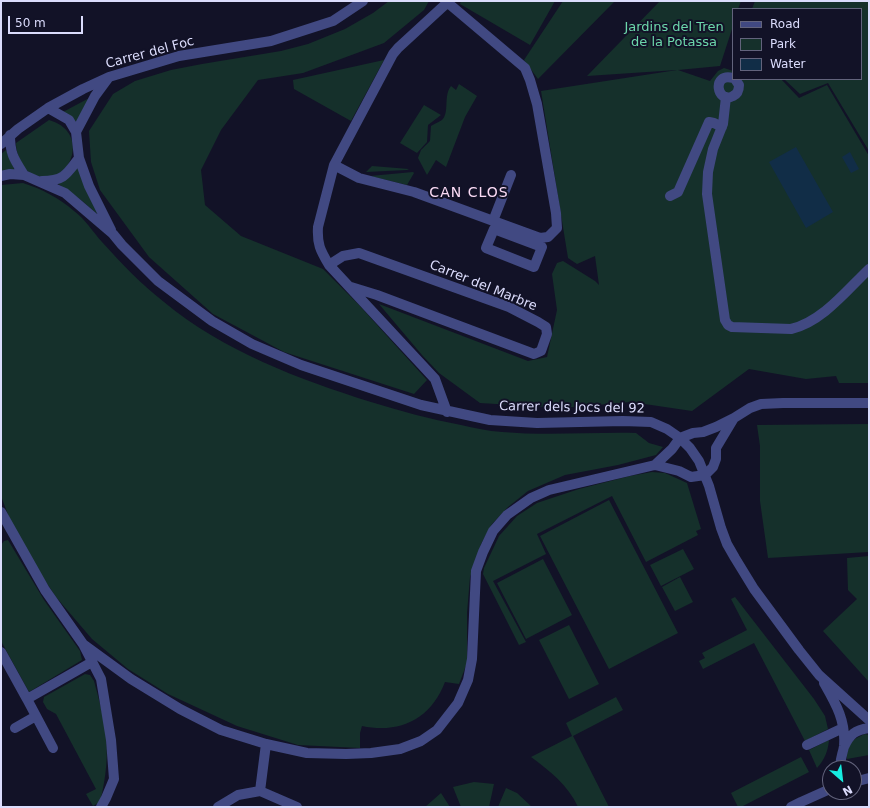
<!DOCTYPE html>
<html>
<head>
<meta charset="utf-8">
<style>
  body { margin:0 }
  #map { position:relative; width:870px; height:808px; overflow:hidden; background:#121227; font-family:"DejaVu Sans",sans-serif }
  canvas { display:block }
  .frame { position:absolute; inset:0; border:2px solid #dbdcfc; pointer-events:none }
  .legend { position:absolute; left:732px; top:8px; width:130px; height:72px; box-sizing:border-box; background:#121227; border:1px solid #62637c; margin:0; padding:5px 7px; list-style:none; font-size:12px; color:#dbdcfc }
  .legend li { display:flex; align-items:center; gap:8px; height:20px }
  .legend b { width:20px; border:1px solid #62637c }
  .north { position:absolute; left:822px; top:760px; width:40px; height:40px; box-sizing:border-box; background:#121227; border:1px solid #62637c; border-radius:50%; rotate:152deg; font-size:11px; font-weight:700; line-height:16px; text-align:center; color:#dbdcfc }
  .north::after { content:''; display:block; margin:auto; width:14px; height:18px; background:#16ece0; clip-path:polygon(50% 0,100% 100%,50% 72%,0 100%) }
  .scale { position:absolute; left:8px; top:16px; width:75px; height:18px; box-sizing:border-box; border:2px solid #dbdcfc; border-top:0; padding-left:5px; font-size:12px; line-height:14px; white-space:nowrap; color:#dbdcfc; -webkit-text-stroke:3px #121227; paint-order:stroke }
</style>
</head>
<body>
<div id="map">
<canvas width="870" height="808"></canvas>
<div class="frame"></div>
<ul class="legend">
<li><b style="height:5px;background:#414982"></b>Road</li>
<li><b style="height:11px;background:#15302b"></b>Park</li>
<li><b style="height:11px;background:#112d47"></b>Water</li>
</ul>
<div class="north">N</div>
<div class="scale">50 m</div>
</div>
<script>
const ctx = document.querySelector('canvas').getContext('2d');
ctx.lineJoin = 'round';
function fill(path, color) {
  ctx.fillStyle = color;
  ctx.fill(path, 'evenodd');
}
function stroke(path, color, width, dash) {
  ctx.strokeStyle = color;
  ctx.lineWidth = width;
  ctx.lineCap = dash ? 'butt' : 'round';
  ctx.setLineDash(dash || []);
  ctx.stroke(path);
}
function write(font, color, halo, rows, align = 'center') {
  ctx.font = font + ' "DejaVu Sans",sans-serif';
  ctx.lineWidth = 4;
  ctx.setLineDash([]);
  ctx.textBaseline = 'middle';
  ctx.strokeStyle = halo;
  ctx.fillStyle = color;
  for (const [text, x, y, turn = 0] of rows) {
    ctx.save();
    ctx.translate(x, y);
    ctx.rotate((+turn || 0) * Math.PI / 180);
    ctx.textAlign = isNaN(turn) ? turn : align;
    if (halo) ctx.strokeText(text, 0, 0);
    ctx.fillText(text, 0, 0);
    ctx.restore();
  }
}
const green = new Path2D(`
  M389,1h40l-5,9 -40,33 -81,30 -45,7 -37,50 -20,40 4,35 36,31 82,33 36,36 68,75 -13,14 -130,-42 -71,-38 -64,-57 -49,-67 -9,-28 -2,-31 24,-37 22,-13 36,-11 31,-6 79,-13 27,-7 37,-15 28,-16z
  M461,1h94l-25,44 -70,-41z
  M563,1h52l-77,78 -14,-19z
  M660,1h81l-3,8h-5v17l-13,40 -42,4 32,11 8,-10 6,-3 9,3v8h48l18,19 28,-13 42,71v227h-30l-3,-7 -30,3 -57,-10 -57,42 -61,-9 -69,6 -82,-5 -41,-30 -17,-18 -43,-51 149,57 19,-4 10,-47 -5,-36 5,-11 6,-2 32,20 4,4 -4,-29 -18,8 -9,-6 -27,-167 136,-21 -90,6z
  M755,1h114v150l-41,-68 -28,11 -16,-15h77v-70h-109z
  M384,60l-33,61 -57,-32 -1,-9z
  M459,84l18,12 -12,21 -19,50 -10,-7 -9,15 -9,-17 3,-8 9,-9 1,-15c3,-2 8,-4 11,-6 8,-8 1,-24 9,-34l5,4z
  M93,96l-16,29 -14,-13z
  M424,105l17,10 -13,10 -1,17 -10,11 -17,-10z
  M49,120c43,12 21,67 -11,56 -7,-2 -11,-4 -15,-10 -4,-9 -7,-14 -7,-23z
  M6,150l9,21 -14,1v-18z
  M372,166l37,3 -2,1 -41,2z
  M77,167l26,52 -22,-19 -24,-17 15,-8z
  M413,172l1,1 -7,12 -37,-9z
  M23,183c19,6 36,15 51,28 11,8 19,21 28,31 19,21 39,42 62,60 59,49 134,77 207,100 29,9 59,17 90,23 13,3 27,6 41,7 45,4 90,0 134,1l13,10 14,4 -7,8 -38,10 -53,10 -37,16 -20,16 -16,17 -11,20 -11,33 -3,36v50l-8,21 -14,-2c-14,37 -45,52 -83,44l-2,7v15l-62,-3 -61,-19 -69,-32 -40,-25 -36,-30 -36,-42 -24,-36 -20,-36 -11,-29v-311z
  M869,424v128l-101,6 -8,-57v-55l-3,-21z
  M652,472l13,1 22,10 14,46 -5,2 2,4 -52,27 -34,-66 -75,38 9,20 -53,27 33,61 -7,3 -36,-71 1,-6 15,-32 18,-20 20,-13 42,-14 51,-13z
  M609,500l69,133 -69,36 -69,-133z
  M8,540l36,60 36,51 2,9 -53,32 -28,-51v-96l3,-4z
  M683,549l11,20 -33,17 -11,-21z
  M869,556v126l-46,-51 34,-32 -9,-9 -1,-32z
  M543,559l29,56 -46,24 -29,-56z
  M680,577l13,25 -18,9 -13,-24z
  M735,597l79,102 11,17 3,13 -23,12 -51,-98 -51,26 -4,-8 6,-3 -3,-5 45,-23 -16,-31z
  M569,625l30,59 -30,15 -30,-59z
  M85,674l5,1 4,6c4,15 9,32 11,48 4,24 1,49 -5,73l-7,4 -7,-12 10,-5 -40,-75 -9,-5 -4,-7 1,-5z
  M616,697l7,13 -50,26 36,71h-31c-10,-22 -28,-36 -47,-50l41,-21 -6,-13z
  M865,734l4,1v20l-22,4c0,-15 4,-19 18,-25z
  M829,740c-1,11 -4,19 -12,28l-8,-18z
  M801,757l8,15 -68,35h-3l-7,-14z
  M474,782l20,2 -5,23h-28l-8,-20z
  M506,788l11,5 15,14h-34z
  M441,793l9,14h-25z`);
const water = new Path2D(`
  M796,147l37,65 -27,16 -37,-66z
  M850,152l9,17 -8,4 -9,-16z`);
const minor = new Path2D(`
  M733,78c-22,-6 -16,27 0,18 5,-2 6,-6 6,-11l-4,-6
  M726,97l-3,27 -10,25 -5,23 -1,22 18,126 3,5 4,2 59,2c31,-7 56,-39 78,-60
  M48,108l21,12 7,12 3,26 10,28 22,44
  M76,132l19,-36 14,-19
  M10,135c0,19 4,24 14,40
  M1,144l17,-15 30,-21 35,-19 26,-12 70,-21 92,-15 62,-20 30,-20
  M334,165l25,13 55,14 126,46 8,-1 9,-9 -1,-15 -19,-109 -7,-24 -5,-12 -77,-65
  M1,176l9,-2 14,1 41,18 48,41 9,11 36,36 54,40 40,23 49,21 120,40 69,15 47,3 86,-2 28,1 16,7 13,9 10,10 9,13 10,25 12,42 6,16 8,14 19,31 45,61 20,25 50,45
  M42,181c22,0 25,-7 37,-23
  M670,196l8,-4 31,-70 5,1 8,4
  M493,221l18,-46
  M494,229l48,18 -8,20 -48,-19z
  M329,265l14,-9 16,-3 150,54 29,15 8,5 1,7 -6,17 -7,3 -157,-59 -26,-8
  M447,412l-12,-33 -106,-114c-9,-15 -12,-21 -11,-38l16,-62 59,-111 5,-6 51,-47
  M680,438l13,-5 10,-1 13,-5 18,-9 16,-10 11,-4 22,-1h86
  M655,465l24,6 12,6 14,-2
  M705,475l8,-8 3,-8v-11l18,-30
  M1,512l44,78 38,54 48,35 49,30 41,21 45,14 41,9 39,1 25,-1 29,-4 21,-8 16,-11 21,-27 10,-23 4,-21 4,-88 7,-19 10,-21 14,-16 24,-17 18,-8 106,-25 17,-16 8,-11
  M84,646l17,33 10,61 3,39 -8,19 -5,9
  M1,652l26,47 65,-37
  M824,683c12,21 22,38 20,63 -1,8 -5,14 -3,22
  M27,699l26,49
  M15,728l21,-12
  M807,745l36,-17
  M844,747c6,-13 11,-17 25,-19
  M854,782l15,-4
  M260,791l6,-47
  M218,807l20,-12 22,-4 37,16
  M791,807l10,-5 29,-13`);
const parkNames = [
  ["Jardins del Tren",674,28],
  ["de la Potassa",674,43]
];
const streetNames = [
  ["Carrer del Foc",150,53,-15],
  ["Carrer del Marbre",483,286,22],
  ["Carrer dels Jocs del 92",572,408,1]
];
const neighbourhoodNames = [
  ["CAN CLOS",469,193]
];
fill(green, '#15302b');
fill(water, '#112d47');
stroke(minor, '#414982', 10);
write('13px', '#6cd7ab', '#121227', parkNames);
write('13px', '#dbdcfc', '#121227', streetNames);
ctx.letterSpacing = '1px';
write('14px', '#fcdcf6', '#121227', neighbourhoodNames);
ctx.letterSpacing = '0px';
</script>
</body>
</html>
